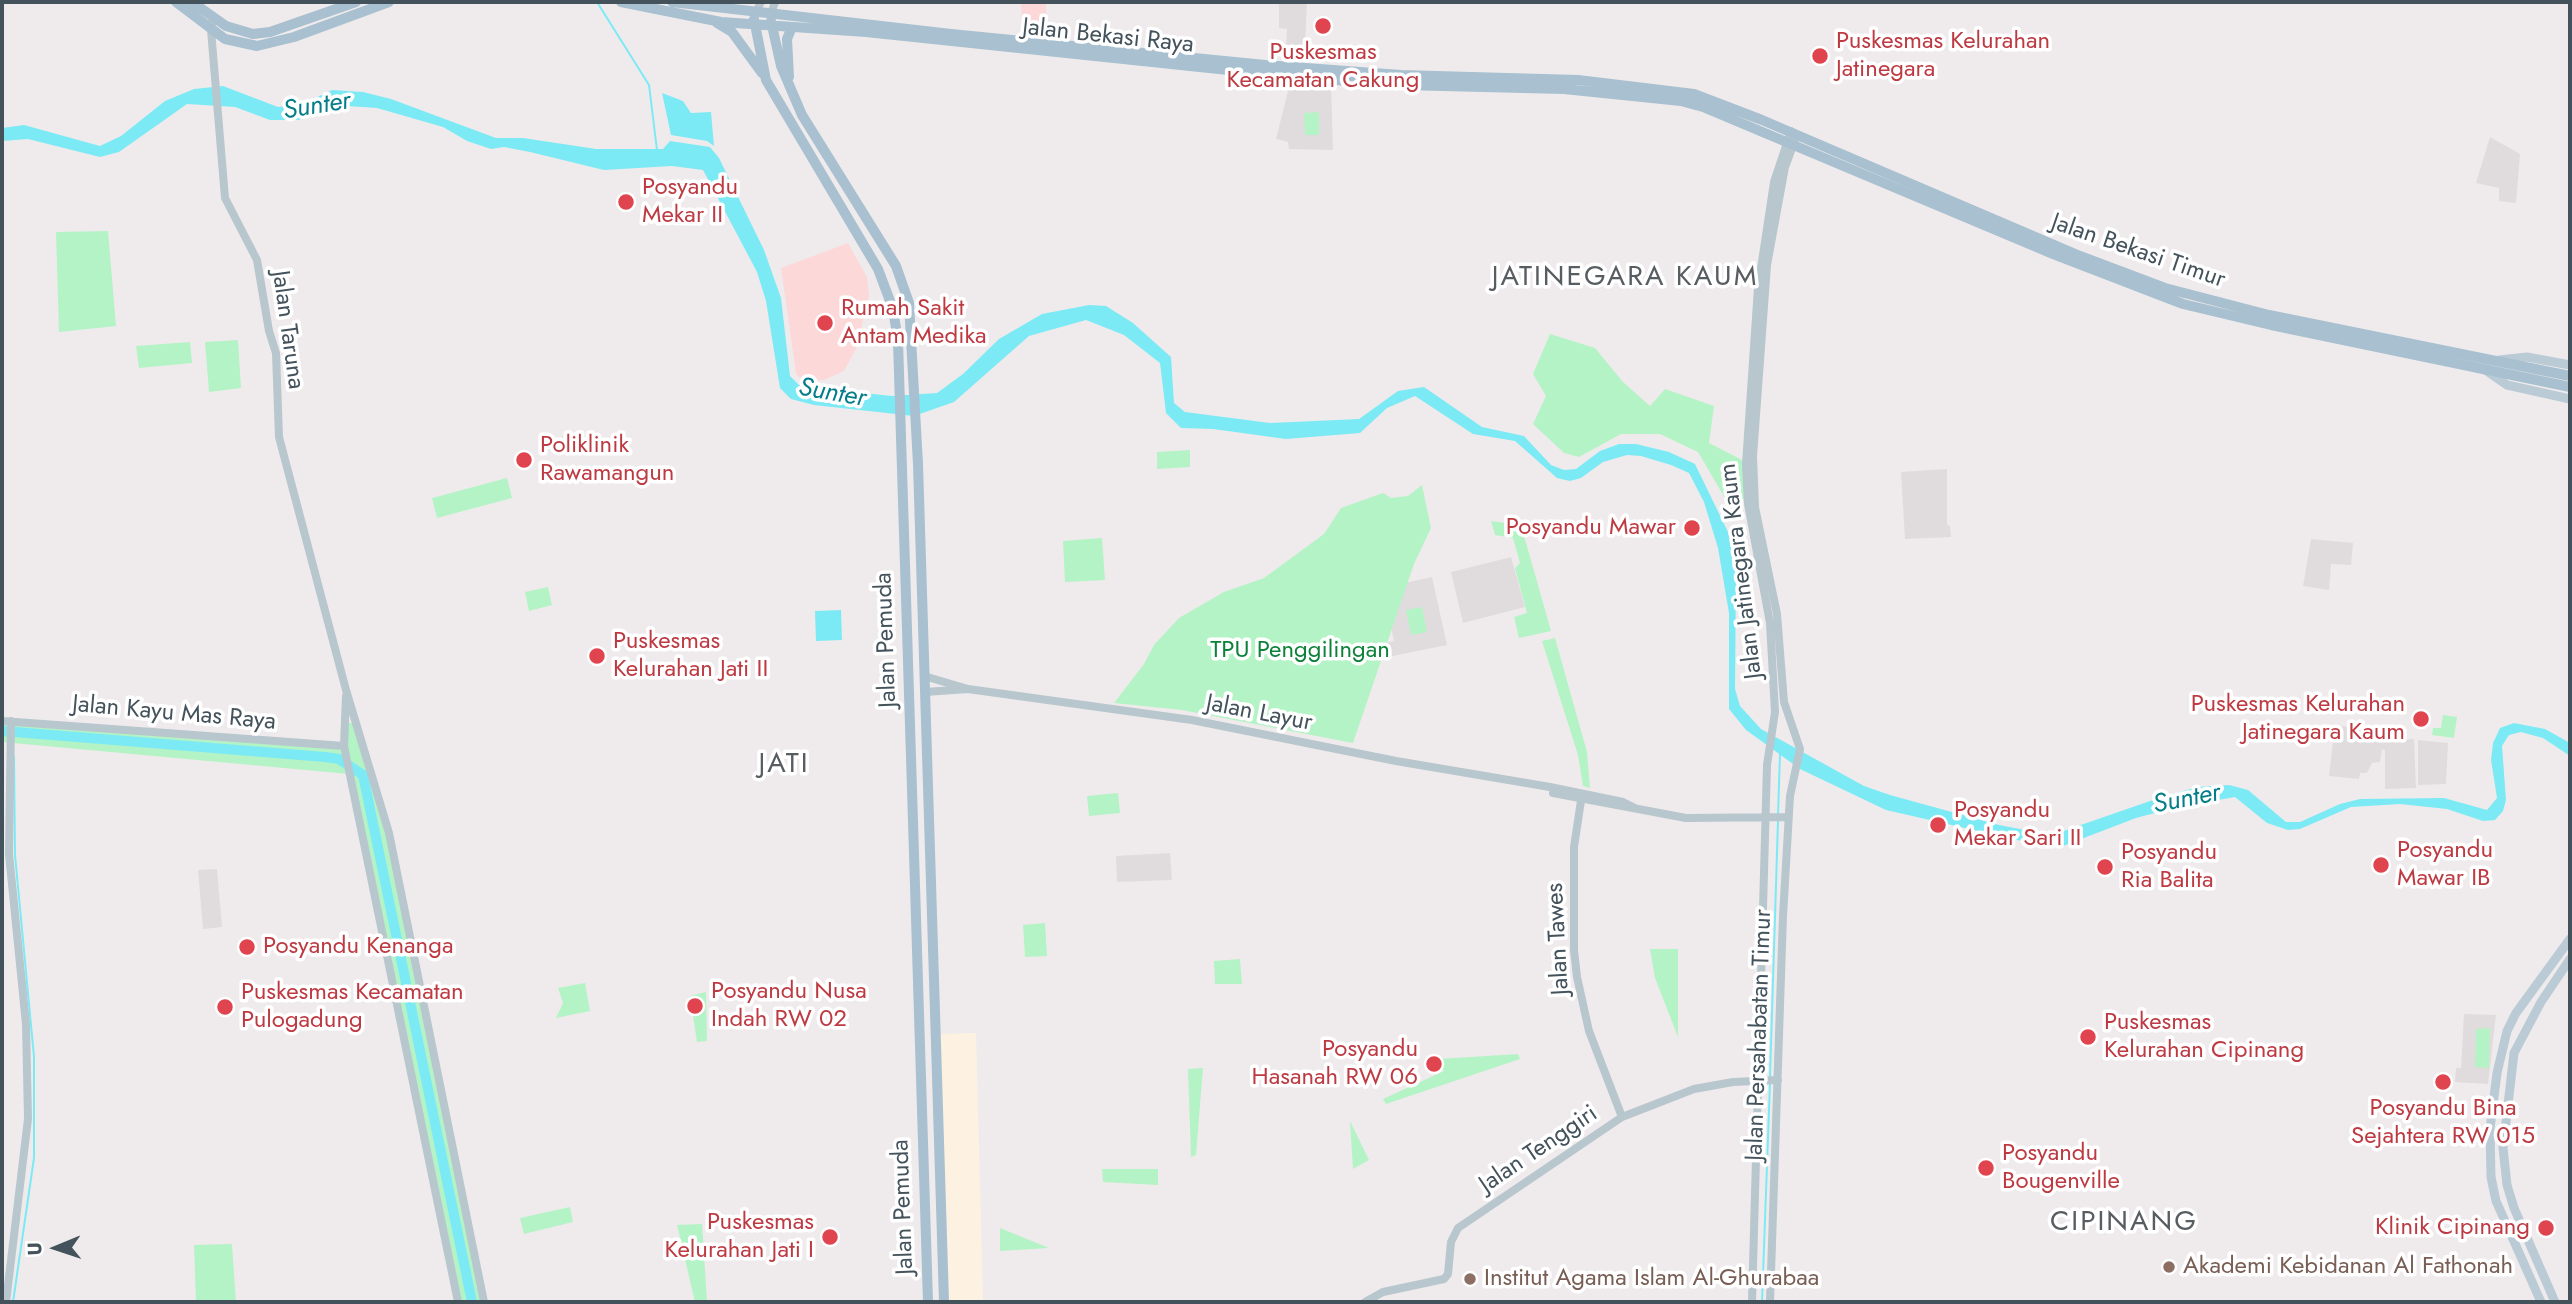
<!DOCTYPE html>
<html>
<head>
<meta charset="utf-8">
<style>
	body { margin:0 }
	#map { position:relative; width:2572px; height:1304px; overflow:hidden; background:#efebec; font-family:Jost,sans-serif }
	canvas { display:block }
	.frame { position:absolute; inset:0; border:4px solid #43525b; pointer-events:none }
	.north { position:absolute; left:21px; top:1213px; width:70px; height:70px; -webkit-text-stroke:5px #fff; paint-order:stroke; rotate:268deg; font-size:19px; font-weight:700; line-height:28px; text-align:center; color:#43525b }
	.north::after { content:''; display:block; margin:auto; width:24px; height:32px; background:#43525b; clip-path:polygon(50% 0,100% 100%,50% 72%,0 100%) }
</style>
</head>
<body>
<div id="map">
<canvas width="2572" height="1304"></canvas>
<div class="frame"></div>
<div class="north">U</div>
</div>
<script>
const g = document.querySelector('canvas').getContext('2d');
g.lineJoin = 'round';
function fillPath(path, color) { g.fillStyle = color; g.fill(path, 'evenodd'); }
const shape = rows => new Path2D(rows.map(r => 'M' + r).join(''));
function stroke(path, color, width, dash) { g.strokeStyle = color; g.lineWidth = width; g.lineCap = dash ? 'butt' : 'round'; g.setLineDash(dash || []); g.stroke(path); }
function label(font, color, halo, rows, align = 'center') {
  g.font = font + ' Jost,sans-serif'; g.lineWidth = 7; g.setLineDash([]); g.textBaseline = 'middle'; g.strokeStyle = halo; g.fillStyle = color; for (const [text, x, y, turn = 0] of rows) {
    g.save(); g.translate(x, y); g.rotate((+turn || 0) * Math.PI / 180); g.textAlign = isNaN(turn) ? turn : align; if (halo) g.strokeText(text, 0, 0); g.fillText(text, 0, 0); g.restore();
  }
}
fillPath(shape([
	[976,1033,983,1302,946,1302,939,1034]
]), '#fdf2e1');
fillPath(shape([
	[1279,2,1307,2,1305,47,1286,46,1287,29,1279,28],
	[1290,83,1331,84,1333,150,1289,149,1288,142,1276,139],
	[2490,137,2520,154,2516,203,2499,201,2499,188,2476,183],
	[1947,469,1947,525,1950,526,1951,537,1905,539,1901,472],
	[2311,539,2353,543,2351,565,2331,564,2329,590,2303,586],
	[1511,557,1525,607,1463,623,1451,572],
	[1432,577,1447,645,1388,657,1385,643,1394,641,1389,618,1400,584],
	[2335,725,2384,733,2383,740,2414,739,2416,788,2385,789,2385,750,2382,749,2380,762,2372,763,2367,773,2360,773,2359,779,2329,776],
	[2418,740,2448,743,2446,784,2418,785],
	[1170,853,1172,880,1117,882,1116,856],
	[217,869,222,927,203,929,198,870],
	[2464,1014,2496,1015,2488,1084,2455,1082,2456,1068,2461,1068]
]), '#e0dcde');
fillPath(shape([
	[1021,2,1046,2,1047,33,1022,33],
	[848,243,867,277,869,296,856,349,844,371,824,380,803,382,796,373,781,268]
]), '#fdd8d9');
fillPath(shape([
	[1319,112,1319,135,1305,135,1304,113],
	[108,231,116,326,59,332,56,232],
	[1550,334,1595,348,1623,382,1650,406,1665,389,1714,406,1709,443,1746,462,1746,499,1729,505,1698,452,1660,434,1621,434,1579,457,1564,453,1533,424,1546,396,1533,374],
	[238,340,241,388,209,392,205,342],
	[190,342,192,363,139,368,136,346],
	[1190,450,1190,467,1157,469,1157,452],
	[507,478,512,498,437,518,432,498],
	[1422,485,1431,528,1414,564,1353,743,1182,710,1114,703,1144,664,1154,645,1179,618,1224,592,1264,578,1324,534,1341,508,1383,493,1391,498,1408,496],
	[1491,521,1521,525,1551,631,1519,638,1514,617,1527,613,1515,568,1520,563,1513,538,1495,535],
	[1102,538,1105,580,1065,582,1063,541],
	[548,587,552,605,529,611,525,592],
	[1422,607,1427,632,1411,635,1406,610],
	[1555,638,1587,752,1590,788,1583,786,1578,755,1542,641],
	[2443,715,2457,717,2454,738,2432,735,2433,728,2441,728],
	[2,720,343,746,347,723,357,722,375,782,484,1302,458,1302,349,774,2,742],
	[1118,793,1120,813,1089,816,1087,796],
	[1045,923,1047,956,1025,957,1023,925],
	[1650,949,1678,949,1678,1037,1655,978],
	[1240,959,1242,984,1215,984,1214,961],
	[585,983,590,1011,556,1018,563,1003,558,988],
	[706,992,707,1041,697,1042,690,996],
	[2490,1028,2489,1068,2475,1067,2476,1029],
	[1518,1054,1520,1059,1386,1104,1383,1099,1444,1071,1438,1059],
	[1203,1068,1196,1155,1191,1157,1188,1069],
	[1350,1121,1369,1160,1353,1169],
	[1102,1169,1158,1169,1158,1185,1103,1182],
	[570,1207,573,1222,524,1234,520,1218],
	[702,1224,707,1302,695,1302,677,1225],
	[1000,1228,1049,1248,1000,1251],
	[232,1244,236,1302,196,1302,194,1245]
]), '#b4f3c5');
fillPath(shape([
	[223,86,278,107,303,104,332,90,363,92,391,99,496,138,523,138,596,149,663,149,670,141,710,147,719,158,764,250,781,298,790,376,800,386,892,396,937,393,963,374,999,339,1042,314,1089,305,1106,306,1133,323,1171,357,1174,403,1185,412,1270,423,1359,419,1398,391,1424,387,1482,427,1524,436,1551,465,1564,470,1576,469,1600,451,1619,444,1636,444,1669,452,1695,464,1728,532,1736,573,1735,689,1740,706,1761,729,1864,786,1890,795,1999,825,2052,835,2150,801,2197,787,2229,785,2248,790,2286,822,2300,822,2340,804,2360,799,2444,798,2487,810,2497,798,2491,760,2493,743,2500,728,2514,723,2545,729,2570,743,2570,756,2543,738,2521,732,2509,735,2502,746,2506,800,2503,811,2495,820,2483,821,2447,809,2400,804,2351,807,2300,829,2288,830,2267,823,2235,797,2174,808,2136,818,2063,846,2048,847,1886,810,1800,769,1746,730,1729,709,1729,613,1718,548,1704,502,1689,473,1671,465,1641,456,1627,455,1603,462,1581,478,1570,481,1557,478,1515,441,1473,434,1415,396,1387,408,1360,433,1286,439,1213,429,1181,428,1166,413,1160,363,1124,335,1086,320,1029,336,954,402,914,416,814,405,791,399,780,388,766,301,757,272,703,170,672,166,604,170,530,152,504,147,491,149,467,141,443,127,377,108,331,105,299,120,270,120,235,107,187,104,119,152,100,157,28,139,2,141,2,128,24,125,100,146,121,136,165,101,194,89],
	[662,93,683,101,691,113,711,112,714,146,707,141,671,135],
	[841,610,842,640,816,641,815,611]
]), '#7ceaf4');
stroke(shape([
	[597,2,649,85,657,150],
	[1778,815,1780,754],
	[1770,1077,1778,821],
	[13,1302,34,1158,34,1057,15,855,14,756],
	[1762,1302,1770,1083]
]), '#7ceaf4', 2);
stroke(shape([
	[2,731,325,757,339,759,363,775,472,1302]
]), '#7ceaf4', 10);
stroke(shape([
	[756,12,761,2],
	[771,14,775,2],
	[213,18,211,30,225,198,257,260,269,331,276,353,279,437,346,690,389,833,484,1302],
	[924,676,968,689,1192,720,1396,761,1550,787,1623,802,1635,808],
	[925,692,968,689],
	[346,696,344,746,458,1302],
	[2,721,344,746],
	[1553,793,1686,818,1788,817],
	[1582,794,1574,847,1574,950,1577,977,1589,1031,1622,1117],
	[6,1302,28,1119,26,1024,9,854,11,721],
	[1365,1302,1383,1292,1444,1279,1448,1274,1451,1242,1458,1228,1622,1117,1694,1089,1733,1082,1778,1080],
	[1752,1302,1767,765,1775,712,1770,623,1748,504,1746,464,1758,288,1774,182,1791,131],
	[1770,1302,1783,916,1790,796,1800,749,1784,702,1777,614,1755,507,1753,456,1767,265,1785,167,1795,140]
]), '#b8c6cd', 8);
stroke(shape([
	[2499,360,2527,357,2570,365],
	[2484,369,2507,385,2570,399],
	[2541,1302,2496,1201,2491,1177,2490,1129,2497,1073,2507,1031,2516,1013,2570,939],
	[2555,1302,2514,1208,2507,1185,2503,1148,2514,1053,2541,1002,2570,959]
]), '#bacbd6', 9);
stroke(shape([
	[176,2,225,39,257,46,294,37,389,2],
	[192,2,226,26,253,34,270,32,356,2],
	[621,2,721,22,866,32,1295,77,1402,85,1564,89,1681,101,1703,107,2048,252,2183,304,2271,325,2570,387],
	[672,2,951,34,1265,65,1401,75,1578,80,1694,94,1762,120,2080,256,2165,288,2269,315,2570,376],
	[754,19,766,80,878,269,893,309,898,341,928,1302],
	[771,21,781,66,802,115,896,266,909,303,918,464,944,1302],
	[717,23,732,32,762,73],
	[789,77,787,39,792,27]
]), '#a8c0cf', 10);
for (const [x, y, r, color] of [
	[1323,26,9,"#e0444e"],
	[1820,56,9,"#e0444e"],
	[626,202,9,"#e0444e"],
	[825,323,9,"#e0444e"],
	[524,460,9,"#e0444e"],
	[1692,528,9,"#e0444e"],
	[597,656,9,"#e0444e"],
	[2421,719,9,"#e0444e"],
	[1938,825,9,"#e0444e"],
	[2381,865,9,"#e0444e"],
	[2105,867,9,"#e0444e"],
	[247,947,9,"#e0444e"],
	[695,1006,9,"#e0444e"],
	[225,1007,9,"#e0444e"],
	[2088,1037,9,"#e0444e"],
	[1434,1064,9,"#e0444e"],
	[2443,1082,9,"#e0444e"],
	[1986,1168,9,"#e0444e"],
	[2546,1228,9,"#e0444e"],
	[830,1237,9,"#e0444e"],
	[2169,1267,7,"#8d6e63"],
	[1470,1279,7,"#8d6e63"]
]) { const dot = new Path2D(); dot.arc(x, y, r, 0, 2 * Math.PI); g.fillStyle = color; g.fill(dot); stroke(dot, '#fff', 2.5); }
label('24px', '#43525b', '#fff', [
	["Jalan Bekasi Raya",1108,37,6],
	["Jalan Bekasi Timur",2138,252,19],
	["Jalan Taruna",287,330,82],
	["Jalan Jatinegara Kaum",1742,571,-97],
	["Jalan Pemuda",887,640,-92],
	["Jalan Kayu Mas Raya",174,714,5],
	["Jalan Layur",1259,714,11],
	["Jalan Tawes",1559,939,-93],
	["Jalan Persahabatan Timur",1760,1035,-88],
	["Jalan Tenggiri",1539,1150,-34],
	["Jalan Pemuda",904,1207,-92]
]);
label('24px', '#be3a42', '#fff', [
	["Puskesmas Kelurahan",1836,42],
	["Jatinegara",1836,70],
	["Puskesmas",1323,53,"center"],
	["Kecamatan Cakung",1323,81,"center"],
	["Posyandu",642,188],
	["Mekar II",642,216],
	["Rumah Sakit",841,309],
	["Antam Medika",841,337],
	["Poliklinik",540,446],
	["Rawamangun",540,474],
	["Posyandu Mawar",1676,528,"right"],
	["Puskesmas",613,642],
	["Kelurahan Jati II",613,670],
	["Puskesmas Kelurahan",2405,705,"right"],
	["Jatinegara Kaum",2405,733,"right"],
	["Posyandu",1954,811],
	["Mekar Sari II",1954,839],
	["Posyandu",2397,851],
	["Mawar IB",2397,879],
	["Posyandu",2121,853],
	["Ria Balita",2121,881],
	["Posyandu Kenanga",263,947],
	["Posyandu Nusa",711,992],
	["Indah RW 02",711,1020],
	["Puskesmas Kecamatan",241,993],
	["Pulogadung",241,1021],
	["Puskesmas",2104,1023],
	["Kelurahan Cipinang",2104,1051],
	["Posyandu",1418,1050,"right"],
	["Hasanah RW 06",1418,1078,"right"],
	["Posyandu Bina",2443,1109,"center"],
	["Sejahtera RW 015",2443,1137,"center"],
	["Posyandu",2002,1154],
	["Bougenville",2002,1182],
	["Puskesmas",814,1223,"right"],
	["Kelurahan Jati I",814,1251,"right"],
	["Klinik Cipinang",2530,1228,"right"]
], 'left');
label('24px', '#0d823a', '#fff', [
	["TPU Penggilingan",1300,651]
]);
label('24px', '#785e54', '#fff', [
	["Akademi Kebidanan Al Fathonah",2183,1267],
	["Institut Agama Islam Al-Ghurabaa",1484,1279]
], 'left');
label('italic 26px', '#047d89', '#fff', [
	["Sunter",317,107,-9],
	["Sunter",832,394,10],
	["Sunter",2187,800,-11]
]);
g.letterSpacing = '2px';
label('28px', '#585d62', '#fff', [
	["JATINEGARA KAUM",1625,278],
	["JATI",784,765],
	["CIPINANG",2124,1223]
]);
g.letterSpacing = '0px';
</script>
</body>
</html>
